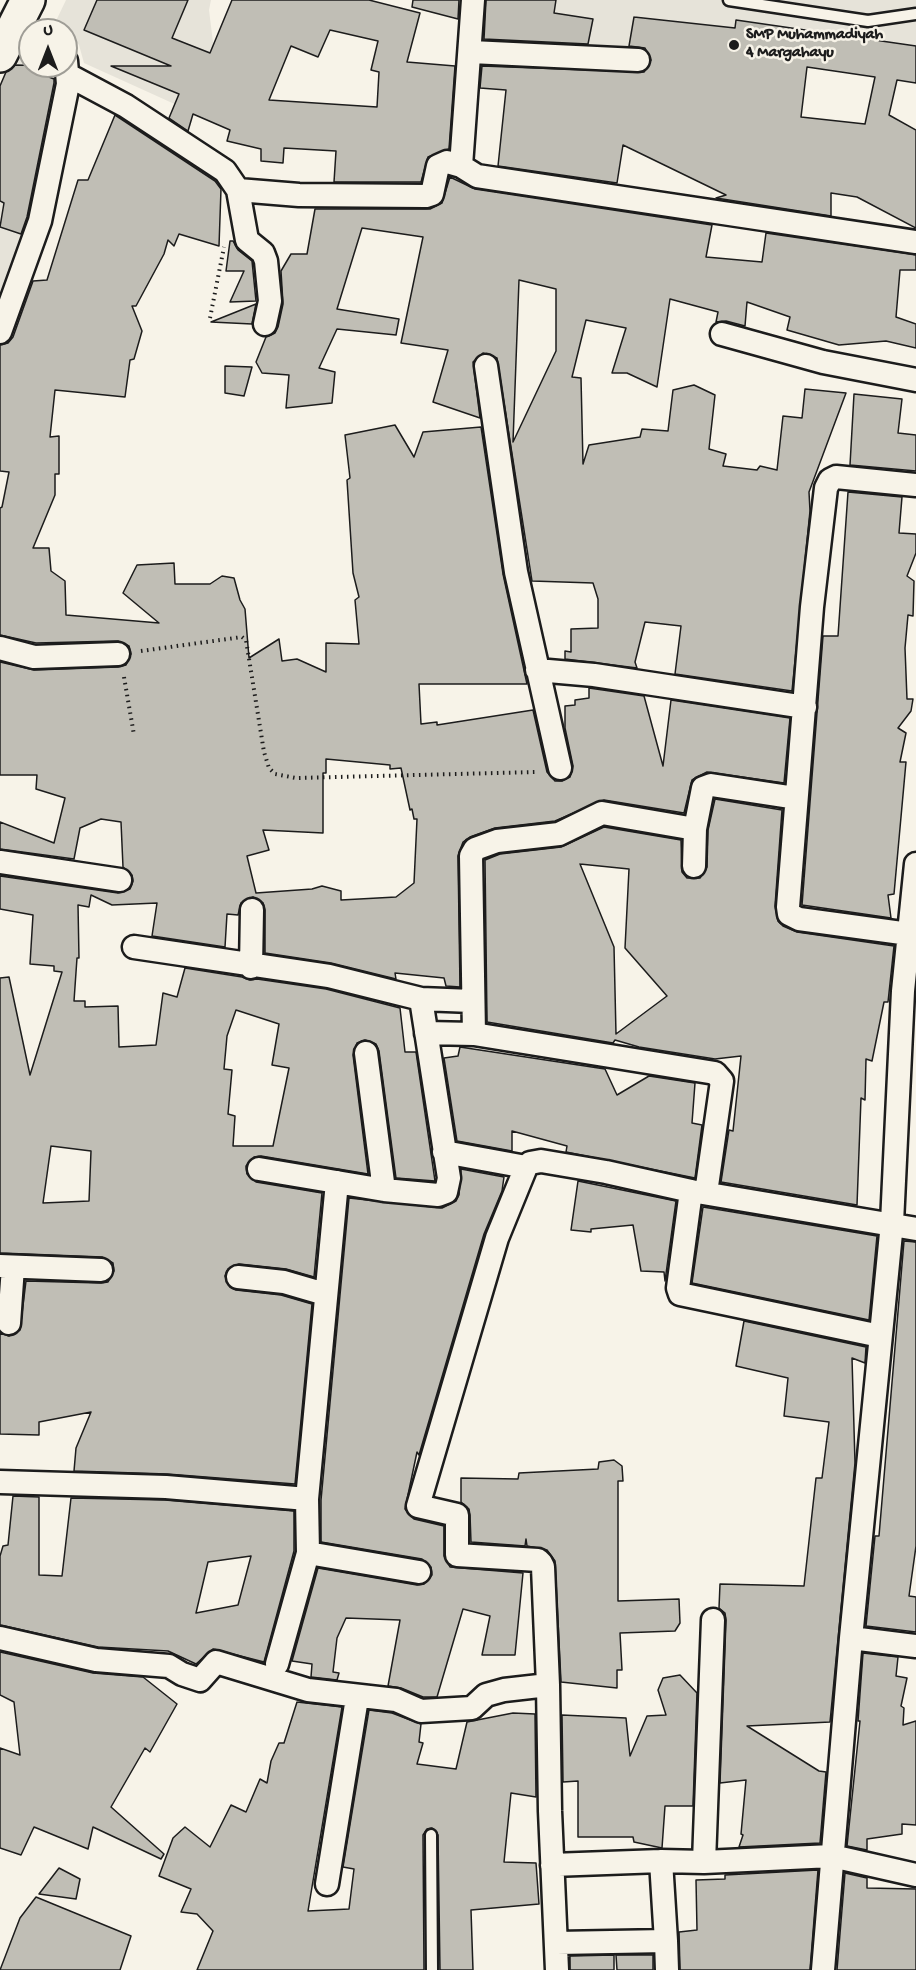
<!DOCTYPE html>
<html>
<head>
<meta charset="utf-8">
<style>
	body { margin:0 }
	#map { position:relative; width:916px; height:1970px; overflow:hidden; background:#f7f3e8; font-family:"Gochi Hand",sans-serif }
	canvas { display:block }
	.north { position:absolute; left:18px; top:18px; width:60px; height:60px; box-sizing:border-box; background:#f7f3e8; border:2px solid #9f9d96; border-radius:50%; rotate:0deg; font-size:16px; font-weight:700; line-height:24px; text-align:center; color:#1c1c1c }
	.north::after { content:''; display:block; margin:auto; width:21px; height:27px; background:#1c1c1c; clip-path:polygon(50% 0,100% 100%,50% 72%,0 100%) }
</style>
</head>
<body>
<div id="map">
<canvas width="916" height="1970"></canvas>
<div class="north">U</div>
</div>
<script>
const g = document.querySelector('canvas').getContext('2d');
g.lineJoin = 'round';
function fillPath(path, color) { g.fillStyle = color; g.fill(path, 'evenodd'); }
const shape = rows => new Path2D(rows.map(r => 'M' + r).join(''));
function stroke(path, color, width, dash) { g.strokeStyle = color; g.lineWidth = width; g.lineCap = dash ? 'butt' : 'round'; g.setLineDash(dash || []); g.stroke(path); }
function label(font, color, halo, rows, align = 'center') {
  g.font = font + ' "Gochi Hand",sans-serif'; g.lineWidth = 5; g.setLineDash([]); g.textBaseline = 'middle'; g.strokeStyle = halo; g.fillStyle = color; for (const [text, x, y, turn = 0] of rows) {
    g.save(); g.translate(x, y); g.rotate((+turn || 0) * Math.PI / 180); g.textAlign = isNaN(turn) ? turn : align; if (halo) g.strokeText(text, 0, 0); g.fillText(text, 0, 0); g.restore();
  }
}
fillPath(shape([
	[66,0,211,0,209,10,218,83,212,121,84,63,79,45,66,30,55,23],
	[486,0,916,0,916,80,733,56,726,72,481,35],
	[23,45,30,46,30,66,59,66,45,197,0,316,0,88]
]), '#e6e3d9');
const building = shape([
	[97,0,188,0,172,38,210,53,232,0,369,0,420,13,407,62,455,66,449,149,428,157,421,182,334,182,336,151,284,148,283,163,261,161,261,149,227,141,230,130,193,114,188,131,169,118,179,94,111,66,171,66,84,30,97,0],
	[330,30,378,41,371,70,379,72,377,107,269,100,291,46,318,57,330,30],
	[413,0,459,0,458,19,412,7,413,0],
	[486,0,556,0,554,13,593,19,588,44,484,39,486,0],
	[634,17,735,28,736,20,916,46,916,83,897,80,889,115,916,130,916,228,857,197,831,193,831,216,716,198,726,195,623,145,617,183,498,166,506,90,480,88,482,66,644,72,651,60,645,48,629,46,634,17],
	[807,67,875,77,865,124,801,117,807,67],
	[15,65,53,66,49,77,54,79,54,83,27,217,21,234,0,227,4,203,0,201,0,86,6,72,15,65],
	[115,115,215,181,221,189,219,246,179,234,174,246,168,240,164,254,136,306,132,306,142,331,134,359,130,360,125,397,55,390,50,437,59,436,59,474,55,474,55,495,33,548,49,548,51,571,65,581,66,615,159,623,123,593,137,565,174,563,175,584,210,584,222,576,234,578,240,600,245,609,249,658,279,639,282,661,297,659,326,672,326,643,359,644,355,600,359,597,353,573,347,480,350,478,345,435,395,425,414,457,423,432,481,427,503,574,527,684,419,684,421,724,437,722,437,725,533,710,547,772,555,781,562,781,570,777,573,766,565,728,565,706,575,705,575,700,589,698,589,688,644,696,663,766,671,700,790,718,784,783,707,772,692,780,684,813,604,800,555,821,495,828,470,837,463,842,458,856,460,987,446,986,444,978,395,973,396,979,331,963,265,953,265,910,263,903,253,897,241,903,238,915,227,914,225,947,152,936,157,903,112,905,91,895,89,907,78,905,79,958,77,958,74,1001,85,1001,85,1007,118,1006,119,1047,156,1045,163,993,177,997,185,968,242,977,250,980,257,979,326,989,400,1008,405,1052,416,1052,435,1181,396,1178,379,1051,376,1044,365,1040,357,1043,353,1055,368,1174,261,1156,254,1157,246,1166,247,1174,256,1182,322,1193,314,1277,286,1269,239,1264,228,1269,225,1276,230,1287,236,1290,281,1295,312,1304,295,1484,167,1474,74,1471,76,1448,91,1412,39,1422,39,1435,0,1434,0,1333,9,1336,20,1330,26,1281,101,1283,108,1282,114,1271,113,1263,102,1257,0,1253,0,978,9,977,30,1075,62,972,54,971,54,966,30,964,33,915,0,909,0,876,118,893,130,889,133,881,132,875,123,867,121,822,101,819,80,828,74,859,0,849,0,822,54,843,65,798,36,789,37,775,0,775,0,662,34,670,118,667,126,665,131,654,129,646,118,641,36,643,0,635,0,508,2,507,9,472,0,471,0,345,8,343,13,337,33,281,47,280,78,180,88,180,115,115],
	[326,759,390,765,390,769,401,768,410,810,412,809,414,819,417,819,414,883,396,897,341,900,341,891,322,886,312,889,256,893,247,856,269,850,263,830,323,833,323,773,326,773,326,759],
	[236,1010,279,1024,272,1065,289,1068,273,1146,233,1146,235,1116,228,1114,232,1070,224,1069,227,1036,236,1010],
	[51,1146,91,1151,89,1201,43,1203,51,1146],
	[450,177,475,189,712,225,706,257,762,262,766,233,916,255,916,270,900,270,896,317,916,324,916,348,886,341,839,345,787,330,790,317,747,302,745,326,726,321,716,322,718,312,670,299,657,387,627,373,612,373,626,328,586,320,572,377,581,378,583,464,589,445,640,437,642,429,668,431,673,390,694,385,715,395,709,449,726,454,723,466,757,470,760,466,777,470,783,416,802,418,805,389,846,393,809,492,810,511,792,691,675,674,681,626,645,622,635,662,637,668,565,659,565,651,571,652,571,629,598,628,598,599,593,583,532,581,497,358,483,353,473,362,480,418,433,402,448,350,401,343,423,237,362,228,337,309,399,319,396,335,337,329,319,368,335,372,332,403,286,408,289,375,262,373,256,362,266,337,275,333,278,327,283,304,281,271,291,254,307,254,315,209,430,209,442,203,450,177],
	[519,280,556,289,556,351,513,442,519,280],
	[230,241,233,241,238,250,252,261,256,301,230,302,244,271,226,271,230,241],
	[256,304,252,324,211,322,256,304],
	[225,366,252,367,244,396,225,393,225,366],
	[854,394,902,399,898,433,916,435,916,471,850,465,854,394],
	[848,492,902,497,899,533,916,534,916,553,907,576,914,581,913,616,908,615,905,648,907,699,913,699,911,711,898,728,906,733,900,762,906,762,894,894,888,895,891,918,802,905,823,636,838,636,848,492],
	[715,799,782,810,775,906,778,921,783,926,797,932,894,946,888,1002,884,1002,872,1061,866,1059,865,1100,861,1098,857,1205,721,1182,729,1130,733,1131,741,1056,715,1059,639,1047,615,1040,613,1043,487,1022,485,860,500,854,561,847,604,827,681,840,682,872,687,878,700,878,707,867,708,830,715,799],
	[580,864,629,869,625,948,667,996,616,1034,614,947,580,864],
	[460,1047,605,1069,617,1095,649,1076,695,1083,692,1123,702,1125,695,1178,566,1152,567,1146,512,1131,512,1151,457,1141,444,1058,458,1056,460,1047],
	[461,1169,504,1177,502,1191,484,1234,419,1455,417,1452,405,1509,414,1519,444,1526,444,1556,450,1567,523,1573,515,1655,482,1655,490,1616,463,1609,437,1697,423,1697,401,1688,388,1686,400,1620,346,1618,337,1638,333,1672,339,1673,337,1680,311,1677,312,1664,292,1661,318,1568,417,1585,424,1584,432,1575,431,1567,422,1559,321,1542,321,1500,349,1198,442,1208,456,1201,459,1195,461,1169],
	[578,1181,676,1201,665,1281,664,1272,641,1271,633,1225,591,1229,591,1232,571,1230,578,1181],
	[703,1207,877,1236,869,1320,692,1283,703,1207],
	[904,1241,916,1242,916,1546,909,1596,916,1597,916,1632,866,1626,875,1536,879,1536,904,1241],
	[744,1321,866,1347,865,1363,852,1358,855,1463,830,1722,747,1726,819,1771,826,1772,820,1843,739,1847,743,1835,741,1834,746,1780,720,1783,726,1620,725,1613,719,1608,720,1584,804,1586,816,1478,822,1478,829,1422,784,1416,788,1378,736,1366,744,1321],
	[614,1460,622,1466,623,1481,618,1481,618,1601,679,1599,680,1623,675,1631,620,1633,622,1670,617,1670,617,1688,561,1682,555,1561,547,1550,527,1546,526,1539,525,1546,471,1542,470,1515,469,1509,461,1502,461,1478,518,1479,519,1473,598,1469,599,1462,614,1460],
	[13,1496,39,1497,39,1575,62,1576,71,1498,165,1500,294,1511,294,1551,264,1662,213,1649,196,1664,168,1651,98,1647,0,1625,0,1556,3,1546,8,1545,13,1496],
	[251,1556,238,1605,196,1613,208,1562,251,1556],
	[0,1652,93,1673,143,1677,177,1704,150,1752,145,1748,111,1807,164,1854,161,1859,93,1827,88,1849,34,1827,21,1855,0,1848,0,1748,20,1755,14,1702,0,1695,0,1652],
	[863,1653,898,1657,896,1676,907,1678,901,1706,904,1708,903,1725,916,1721,916,1825,902,1824,902,1834,867,1839,867,1850,847,1846,860,1721,858,1721,863,1653],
	[680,1675,697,1693,693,1806,665,1806,662,1848,634,1842,633,1837,578,1837,578,1781,563,1782,562,1715,626,1718,630,1756,647,1716,666,1715,658,1690,663,1678,680,1675],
	[297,1702,342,1707,308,1911,349,1909,354,1869,343,1867,369,1710,392,1713,421,1724,419,1742,423,1743,417,1764,456,1769,467,1722,513,1713,535,1714,536,1797,511,1793,504,1862,536,1863,539,1904,471,1910,473,1970,440,1970,438,1835,432,1828,427,1829,423,1835,424,1970,197,1970,213,1931,197,1914,181,1912,191,1889,159,1876,173,1838,185,1827,210,1847,231,1805,246,1812,260,1779,267,1783,271,1761,279,1743,284,1743,297,1702],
	[59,1868,80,1879,76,1899,39,1894,59,1868],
	[818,1870,810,1970,680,1970,679,1932,697,1930,696,1880,725,1879,725,1875,818,1870],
	[845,1873,867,1878,867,1888,916,1889,916,1970,837,1970,845,1873],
	[36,1897,131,1936,120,1970,0,1970,20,1918,36,1897],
	[614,1955,614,1970,570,1970,570,1956,614,1955],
	[616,1955,653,1955,653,1970,617,1970,616,1955]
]);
fillPath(building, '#c0beb5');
stroke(building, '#1c1c1c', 1.5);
const lane = shape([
	[729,0,868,21,916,14],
	[431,1835,432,1970]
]);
const street = shape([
	[471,52,638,60],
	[68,75,126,106,225,171,238,190,247,240,263,253,266,261,270,301,265,324],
	[461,166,477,176,916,242],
	[238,190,299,195,426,196,432,194,438,166,447,162,461,166,473,0],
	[0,332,40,221,68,84,66,61],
	[722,334,823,362,916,380],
	[486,366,516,572,560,768],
	[0,648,34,657,118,654],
	[537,670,594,675,805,707],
	[0,862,120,880],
	[694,866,695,829,703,788,711,785,796,798],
	[909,934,799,919,789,914,788,907,812,607,826,488,830,480,836,477,916,485],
	[134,947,329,976,421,999,472,1001],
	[251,967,252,910],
	[426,1033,474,1034,715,1073,722,1081,706,1193],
	[474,1034,471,856,475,849,497,841,559,834,602,813,695,829],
	[366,1053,384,1190],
	[444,1152,526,1167],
	[259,1169,384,1190,438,1195,446,1192,449,1178,421,999],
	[691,1191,678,1288,680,1294,880,1336],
	[0,1266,101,1270],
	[238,1277,284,1282,325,1294],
	[9,1323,13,1267],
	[0,1482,166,1487,307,1499],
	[308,1553,419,1572],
	[0,1638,96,1660,169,1666,182,1674,200,1680,216,1662,308,1690,396,1700,421,1711,472,1708,486,1695,504,1690,548,1685,543,1567,541,1563,538,1560,457,1555,457,1515,418,1506,497,1238,526,1167,530,1163,541,1161,606,1172,691,1191,916,1229],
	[851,1638,916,1646],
	[277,1664,308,1553,307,1499,337,1182],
	[548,1685,550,1811,557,1970],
	[661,1861,666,1941],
	[704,1862,713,1620],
	[552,1865,661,1861,704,1862,832,1856,916,1875],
	[327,1884,357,1698],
	[557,1943,666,1941,667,1970],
	[823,1970,851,1638,892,1223,903,991,916,864]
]);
const primary = shape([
	[0,55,28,0]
]);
stroke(lane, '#1c1c1c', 15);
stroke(street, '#1c1c1c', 27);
stroke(primary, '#1c1c1c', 38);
stroke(shape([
	[210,318,224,247],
	[141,651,242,637,246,640,264,752,269,768,275,774,296,778,537,772],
	[124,677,134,735]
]), '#1c1c1c', 4, [1.5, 4.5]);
stroke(lane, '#f7f3e8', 10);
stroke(street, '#f7f3e8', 22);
stroke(primary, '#f7f3e8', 33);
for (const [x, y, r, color] of [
	[734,45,6,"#1c1c1c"]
]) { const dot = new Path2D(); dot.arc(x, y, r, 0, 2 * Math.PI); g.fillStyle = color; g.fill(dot); stroke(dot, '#f7f3e8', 2); }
label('bold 16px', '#1c1c1c', '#f7f3e8', [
	["SMP Muhammadiyah",746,36],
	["4 Margahayu",746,54]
], 'left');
</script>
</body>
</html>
